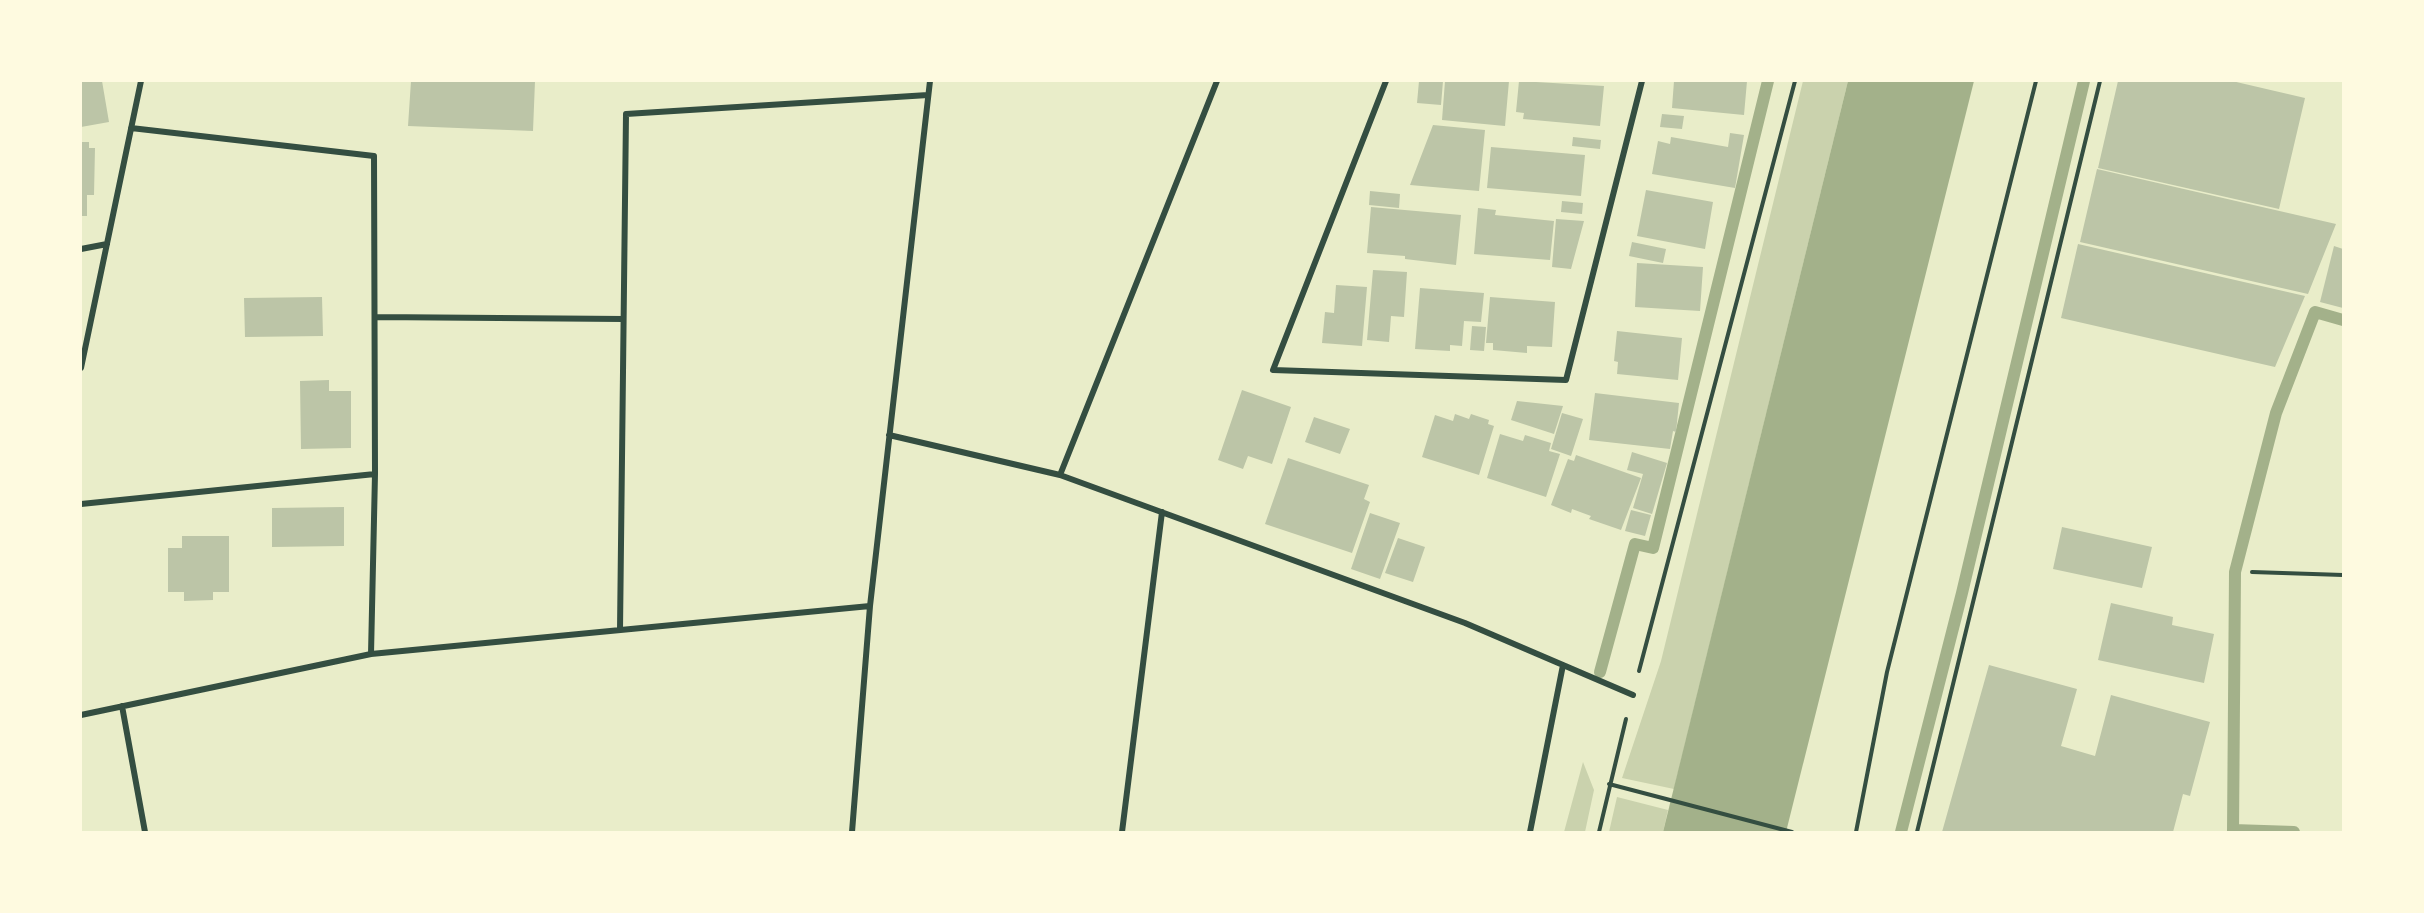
<!DOCTYPE html>
<html>
<head>
<meta charset="utf-8">
<style>
	body { margin:0 }
	#map { position:relative; width:2424px; height:913px; overflow:hidden; background:#e9edc9; font-family:Figtree,sans-serif }
	canvas { display:block }
	.frame { position:absolute; inset:0; border:82px solid #fefae0; pointer-events:none }
</style>
</head>
<body>
<div id="map">
<canvas width="2424" height="913"></canvas>
<div class="frame"></div>
</div>
<script>
const g = document.querySelector('canvas').getContext('2d');
g.lineJoin = 'round';
function fillPath(path, color) { g.fillStyle = color; g.fill(path, 'evenodd'); }
const shape = rows => new Path2D(rows.map(r => 'M' + r).join(''));
function stroke(path, color, width, dash) { g.strokeStyle = color; g.lineWidth = width; g.lineCap = dash ? 'butt' : 'round'; g.setLineDash(dash || []); g.stroke(path); }
fillPath(shape([
	[1803,81,1848,81,1674,789,1622,778,1661,661],
	[1583,762,1594,790,1585,832,1564,832],
	[1617,797,1668,810,1663,832,1609,832]
]), '#cad2ad');
fillPath(shape([
	[1848,81,1974,81,1786,832,1663,832]
]), '#a3b18a');
stroke(shape([
	[1600,672,1635,544,1653,548,1768,81],
	[2233,830,2294,832],
	[1901,832,1962,593,2084,81],
	[2233,832,2235,572,2276,413,2315,312,2343,320]
]), '#a3b18a', 12);
fillPath(shape([
	[81,81,102,81,109,122,81,127],
	[411,81,535,81,533,131,408,126],
	[1419,81,1443,81,1441,105,1417,103],
	[1445,81,1509,81,1505,126,1442,120],
	[1519,81,1604,86,1600,126,1523,119,1524,113,1516,112],
	[1674,81,1747,81,1744,115,1672,108],
	[2118,81,2232,81,2305,98,2279,209,2098,168],
	[1662,114,1684,116,1682,129,1660,127],
	[1433,125,1485,130,1479,191,1410,185],
	[1730,133,1744,135,1735,188,1652,174,1658,141,1670,144,1671,137,1728,147],
	[1573,137,1601,140,1600,149,1572,146],
	[81,142,89,142,89,148,95,148,94,195,87,195,87,216,81,216],
	[1491,147,1585,155,1581,196,1487,188],
	[2097,169,2336,224,2308,294,2080,242],
	[1646,190,1713,202,1705,249,1637,236],
	[1370,191,1400,194,1399,208,1369,205],
	[1562,201,1583,203,1582,214,1561,212],
	[1371,207,1461,215,1456,265,1405,259,1405,256,1367,253],
	[1478,208,1496,210,1495,215,1554,221,1550,260,1474,254],
	[1556,219,1584,221,1571,269,1552,267],
	[1632,242,1666,249,1663,263,1629,256],
	[2078,244,2305,296,2275,367,2061,318],
	[2334,246,2343,249,2343,308,2320,302],
	[1637,263,1703,267,1700,311,1635,307],
	[1373,270,1407,272,1404,317,1391,316,1389,342,1367,340],
	[1336,285,1367,287,1362,346,1322,343,1325,312,1334,313],
	[1420,288,1484,293,1481,322,1464,321,1462,346,1450,345,1450,351,1415,349],
	[322,297,323,336,245,337,244,298],
	[1490,297,1555,302,1552,347,1527,346,1527,353,1493,350,1493,343,1486,343],
	[1472,326,1486,327,1484,351,1470,350],
	[1617,331,1682,338,1678,380,1617,374,1618,362,1614,361],
	[329,380,329,391,351,391,351,448,301,449,300,381],
	[1242,390,1291,407,1272,464,1248,456,1243,469,1218,460],
	[1595,393,1679,403,1676,432,1673,431,1670,449,1589,440],
	[1517,401,1563,406,1554,434,1511,420],
	[1562,413,1583,419,1571,456,1551,449],
	[1455,414,1469,419,1471,414,1489,420,1488,424,1494,426,1479,475,1422,457,1435,415,1453,421],
	[1314,417,1350,429,1340,454,1305,442],
	[1500,434,1523,441,1525,435,1551,443,1549,451,1560,454,1546,497,1487,478],
	[1632,452,1667,463,1652,514,1633,508,1643,474,1627,470],
	[1576,455,1641,478,1621,530,1589,519,1591,516,1572,509,1571,513,1551,505,1568,459,1574,461],
	[1288,458,1369,485,1364,499,1370,502,1352,553,1265,524],
	[344,507,344,546,272,547,272,508],
	[1631,510,1651,515,1645,536,1625,531],
	[1370,513,1400,523,1380,579,1351,569],
	[2062,527,2152,547,2142,588,2053,569],
	[182,536,229,536,229,592,213,592,213,600,184,601,184,592,168,592,168,548,182,548],
	[1398,538,1425,547,1413,582,1385,573],
	[2111,603,2173,617,2172,625,2214,634,2204,683,2098,660],
	[1989,665,2077,689,2061,746,2095,756,2111,695,2210,722,2190,796,2183,794,2173,832,1942,832]
]), '#bcc5a7');
stroke(shape([
	[2252,572,2343,575],
	[1639,671,1795,81],
	[1609,784,1792,832],
	[1599,832,1626,719],
	[1856,832,1887,672,2036,81],
	[1917,832,2100,81]
]), '#344e41', 4);
stroke(shape([
	[1386,81,1273,370,1566,380,1642,81],
	[131,128,374,156,375,474,371,654],
	[81,249,107,244],
	[375,317,623,319],
	[81,368,141,81],
	[889,435,1060,475,1465,623,1633,695],
	[1060,475,1217,81],
	[81,504,375,474],
	[620,630,626,114,928,95],
	[122,706,145,832],
	[81,715,371,654,870,606,930,81],
	[852,832,870,606],
	[1122,832,1162,512],
	[1530,832,1563,665]
]), '#344e41', 6);
</script>
</body>
</html>
